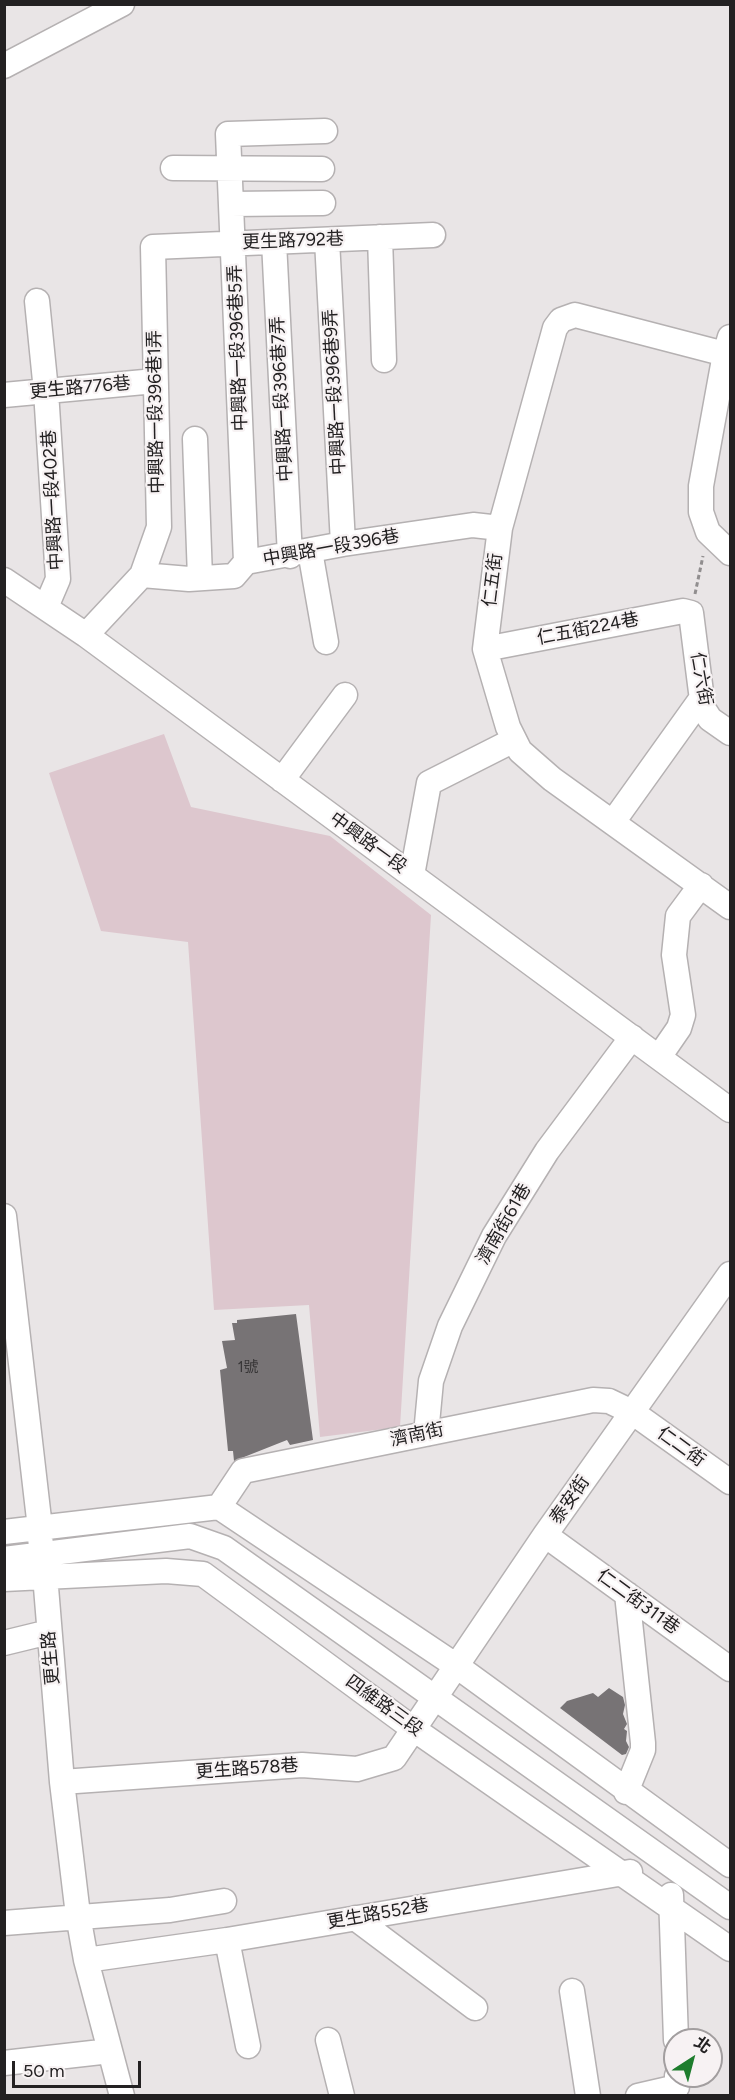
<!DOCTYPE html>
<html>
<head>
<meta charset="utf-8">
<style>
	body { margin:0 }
	#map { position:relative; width:735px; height:2100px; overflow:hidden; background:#e9e5e6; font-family:Figtree,"Noto Sans TC",sans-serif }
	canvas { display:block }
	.frame { position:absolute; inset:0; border:6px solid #232122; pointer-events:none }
	.north { position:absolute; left:663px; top:2028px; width:60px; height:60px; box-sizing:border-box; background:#f7f2f3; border:2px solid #a29e9f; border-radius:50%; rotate:36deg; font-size:16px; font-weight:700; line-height:24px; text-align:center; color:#232122 }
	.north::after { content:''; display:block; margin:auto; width:21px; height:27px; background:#1e7d2d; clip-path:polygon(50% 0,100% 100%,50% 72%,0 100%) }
	.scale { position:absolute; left:12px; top:2061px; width:129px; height:27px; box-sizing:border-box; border:3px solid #232122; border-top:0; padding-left:8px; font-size:18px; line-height:21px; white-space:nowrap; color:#232122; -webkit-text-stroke:4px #f7f2f3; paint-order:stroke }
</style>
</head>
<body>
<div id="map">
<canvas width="735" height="2100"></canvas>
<div class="frame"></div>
<div class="north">北</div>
<div class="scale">50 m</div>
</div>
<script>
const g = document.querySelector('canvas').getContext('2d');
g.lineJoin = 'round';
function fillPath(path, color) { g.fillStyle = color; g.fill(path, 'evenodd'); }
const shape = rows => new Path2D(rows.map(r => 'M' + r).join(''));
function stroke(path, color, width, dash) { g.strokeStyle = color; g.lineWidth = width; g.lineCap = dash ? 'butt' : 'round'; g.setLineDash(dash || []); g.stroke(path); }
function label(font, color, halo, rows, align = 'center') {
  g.font = font + ' Figtree,"Noto Sans TC",sans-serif'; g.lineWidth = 4.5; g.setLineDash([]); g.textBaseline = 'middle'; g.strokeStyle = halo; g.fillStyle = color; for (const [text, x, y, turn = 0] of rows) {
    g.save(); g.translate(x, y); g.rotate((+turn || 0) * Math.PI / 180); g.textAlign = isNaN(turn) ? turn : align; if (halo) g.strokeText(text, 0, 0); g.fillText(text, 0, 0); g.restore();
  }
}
fillPath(shape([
	[164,734,191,807,330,836,431,915,400,1427,320,1437,309,1305,214,1310,188,942,101,931,49,773]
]), '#ddc7ce');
fillPath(shape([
	[296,1314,313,1440,290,1445,287,1440,234,1461,233,1451,228,1451,220,1370,227,1368,222,1341,235,1340,232,1323,237,1323,237,1320],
	[609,1688,623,1697,625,1705,623,1714,627,1724,624,1729,627,1731,626,1741,629,1747,626,1754,622,1755,560,1708,567,1701,593,1693,598,1697]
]), '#777375');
const minor = shape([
	[4,66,122,4],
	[173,168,322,169],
	[231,204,323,203],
	[380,237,384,360],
	[327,240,343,544],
	[274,242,290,556],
	[37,301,46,391,58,579,46,607],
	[730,337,725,354,701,486,701,512,708,532,730,553],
	[725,354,575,315,561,320,555,328,500,528,485,649,508,727,520,751,552,779,730,907],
	[4,395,155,381],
	[195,439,200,578],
	[310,551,326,642],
	[246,562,228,134,325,131],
	[142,575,159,527,153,247,433,235],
	[4,580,86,635,730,1110],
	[86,635,142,575,189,579,234,576,246,562,343,544,473,525,500,528],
	[485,649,683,611,691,613,703,708,710,719,730,733],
	[282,780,345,695],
	[613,822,701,699],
	[412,875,429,783,514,740],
	[659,1057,679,1028,683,1015,674,955,678,916,701,885],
	[4,1216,40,1528,41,1556,45,1575,62,1782,78,1915,86,1960,122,2096],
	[426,1434,431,1381,450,1326,494,1236,547,1151,632,1037],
	[219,1507,243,1471,593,1400,609,1401,632,1412,730,1482],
	[4,1532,219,1507,458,1667,730,1865],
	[545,1535,730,1669],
	[4,1559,190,1536,224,1548,730,1907],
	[4,1579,166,1571,203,1574,415,1730,730,1949],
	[4,1643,49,1632],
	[62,1782,302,1765,357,1769,394,1758,545,1535,730,1274],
	[626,1792,643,1750,643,1743,627,1594],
	[671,1895,676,2040],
	[355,1918,475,2008],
	[4,1923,170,1910,224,1901],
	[227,1940,248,2046],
	[86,1960,227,1940,630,1872],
	[572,1991,588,2096],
	[328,2040,342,2096],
	[4,2063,110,2051],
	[638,2096,677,2087,677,2076]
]);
stroke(minor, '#b5b1b2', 27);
stroke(shape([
	[695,594,703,556]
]), '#918e8f', 3, [4.5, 3]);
stroke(minor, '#fff', 24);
label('15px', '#383637', null, [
	["1號",248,1368]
]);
label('18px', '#232122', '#f7f2f3', [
	["更生路792巷",293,241,-2],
	["中興路一段396巷5弄",238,348,-92],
	["更生路776巷",80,388,-5],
	["中興路一段396巷9弄",335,392,-93],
	["中興路一段396巷7弄",282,399,-93],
	["中興路一段396巷1弄",156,412,-91],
	["中興路一段402巷",53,500,-93],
	["中興路一段396巷",331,548,-10],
	["仁五街",493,580,-83],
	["仁五街224巷",588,629,-11],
	["仁六街",701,679,80],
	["中興路一段",368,843,36],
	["濟南街61巷",504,1224,-60],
	["濟南街",417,1435,-12],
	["仁二街",681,1447,36],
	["泰安街",570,1500,-55],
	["仁二街311巷",638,1602,36],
	["更生路",51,1658,-95],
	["四維路三段",384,1706,36],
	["更生路578巷",247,1769,-4],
	["更生路552巷",378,1914,-10]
]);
</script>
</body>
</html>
